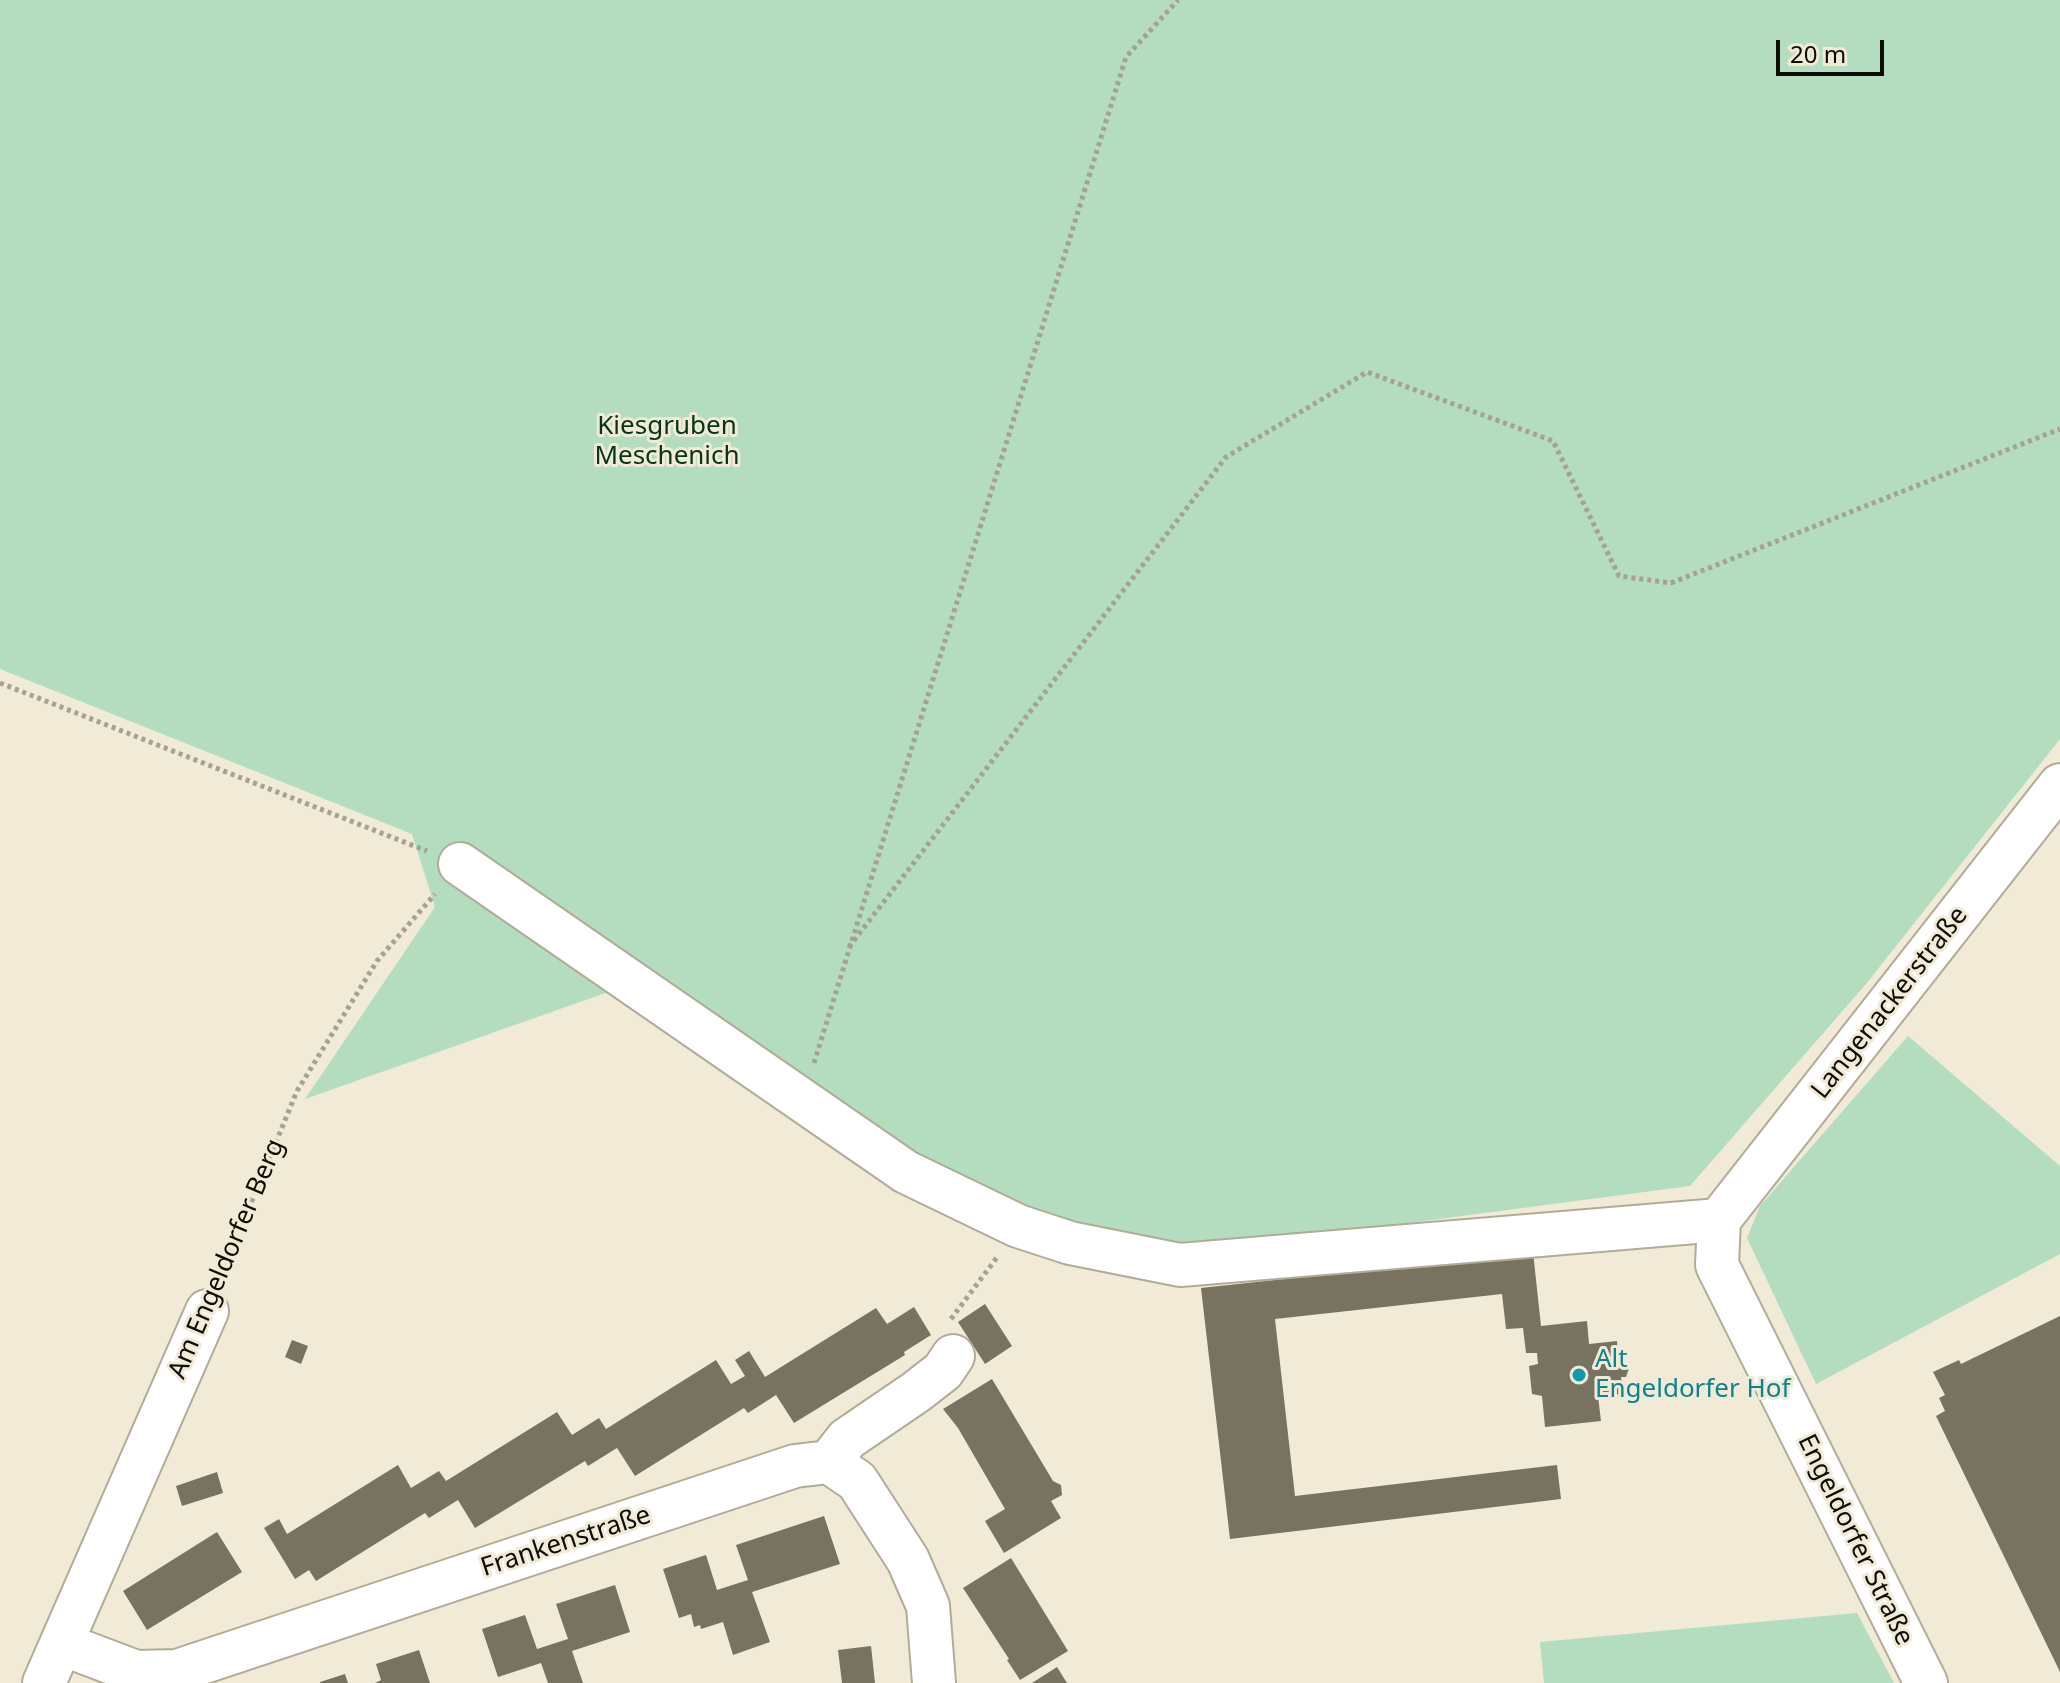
<!DOCTYPE html>
<html>
<head>
<meta charset="utf-8">
<style>
	body { margin:0 }
	#map { position:relative; width:2060px; height:1683px; overflow:hidden; background:#f0ead6; font-family:"Noto Sans",sans-serif }
	canvas { display:block }
	.scale { position:absolute; left:1776px; top:40px; width:108px; height:36px; box-sizing:border-box; border:4px solid #0e0c06; border-top:0; padding-left:10px; font-size:24px; line-height:28px; white-space:nowrap; color:#0e0c06; -webkit-text-stroke:6px #f0ead6; paint-order:stroke }
</style>
</head>
<body>
<div id="map">
<canvas width="2060" height="1683"></canvas>
<div class="scale">20 m</div>
</div>
<script>
const g = document.querySelector('canvas').getContext('2d');
g.lineJoin = 'round';
function fillPath(path, color) { g.fillStyle = color; g.fill(path, 'evenodd'); }
const shape = rows => new Path2D(rows.map(r => 'M' + r).join(''));
function stroke(path, color, width, dash) { g.strokeStyle = color; g.lineWidth = width; g.lineCap = dash ? 'butt' : 'round'; g.setLineDash(dash || []); g.stroke(path); }
function label(font, color, halo, rows, align = 'center') {
  g.font = font + ' "Noto Sans",sans-serif'; g.lineWidth = 6; g.setLineDash([]); g.textBaseline = 'middle'; g.strokeStyle = halo; g.fillStyle = color; for (const [text, x, y, turn = 0] of rows) {
    g.save(); g.translate(x, y); g.rotate((+turn || 0) * Math.PI / 180); g.textAlign = isNaN(turn) ? turn : align; if (halo) g.strokeText(text, 0, 0); g.fillText(text, 0, 0); g.restore();
  }
}
fillPath(shape([
	[0,0,2060,0,2060,739,1866,984,1690,1186,1195,1251,1066,1226,911,1157,611,991,305,1099,435,907,412,834,0,669],
	[1908,1036,2060,1166,2060,1254,1816,1384,1747,1238,1760,1206],
	[1857,1613,1894,1683,1544,1683,1540,1642]
]), '#b3ddbe');
fillPath(shape([
	[1533,1252,1541,1326,1587,1321,1589,1344,1617,1341,1619,1362,1624,1362,1629,1368,1626,1377,1621,1377,1623,1394,1598,1396,1601,1421,1545,1427,1542,1396,1532,1394,1529,1366,1538,1364,1537,1353,1526,1353,1523,1328,1506,1329,1502,1294,1275,1319,1295,1496,1557,1465,1561,1499,1230,1539,1201,1288],
	[985,1304,1012,1346,985,1364,958,1322],
	[914,1307,931,1335,904,1352,905,1355,794,1423,776,1395,748,1413,744,1408,635,1476,617,1448,588,1466,585,1461,475,1528,458,1500,429,1518,425,1513,316,1581,309,1570,295,1579,264,1528,279,1519,287,1534,398,1465,411,1488,439,1471,446,1481,557,1412,572,1435,599,1418,606,1429,716,1360,731,1384,745,1376,735,1360,749,1351,765,1377,876,1308,887,1324],
	[2060,1316,2060,1672,1936,1416,1945,1411,1939,1398,1945,1395,1933,1372,1959,1360,1961,1364],
	[292,1340,308,1346,301,1364,285,1357],
	[992,1379,1053,1481,1061,1485,1062,1495,1051,1501,1061,1518,1004,1553,985,1521,1005,1509,958,1428,943,1409],
	[217,1472,223,1493,182,1506,176,1486],
	[824,1516,840,1564,752,1592,770,1642,733,1655,723,1622,701,1629,700,1625,694,1627,691,1614,679,1618,663,1569,706,1555,717,1590,748,1580,736,1545],
	[217,1532,242,1572,147,1630,123,1591],
	[1011,1558,1068,1651,1020,1680,1007,1660,1009,1659,963,1588],
	[615,1585,630,1632,572,1651,583,1683,548,1683,541,1663,498,1677,482,1629,525,1615,537,1649,568,1639,556,1604],
	[871,1646,875,1683,842,1683,838,1650],
	[419,1650,430,1683,375,1683,381,1680,376,1664],
	[1057,1667,1067,1683,1032,1683],
	[345,1674,348,1683,320,1683,320,1682]
]), '#787260');
const minor = shape([
	[460,864,906,1172,1018,1226,1070,1243,1180,1265,1719,1220],
	[1719,1220,2060,785],
	[1719,1220,1717,1265,1926,1683],
	[829,1462,847,1439,916,1392,943,1371,953,1356],
	[62,1644,136,1672,177,1671,795,1466,829,1462,857,1481,908,1560,928,1606,934,1683],
	[44,1683,207,1311]
]);
stroke(minor, '#b1ab98', 46);
stroke(shape([
	[0,683,427,851],
	[849,947,1226,457,1367,372,1553,441,1619,576,1671,583,2060,429],
	[814,1063,1126,57,1178,0],
	[221,1276,297,1091,377,961,435,894],
	[951,1319,998,1256]
]), '#a6a192', 5, [4, 4]);
stroke(minor, '#fff', 42);
for (const [x, y, r, color] of [
	[1579,1375,8,"#0f9aa8"]
]) { const dot = new Path2D(); dot.arc(x, y, r, 0, 2 * Math.PI); g.fillStyle = color; g.fill(dot); stroke(dot, '#f0ead6', 3); }
label('26px', '#05351a', '#f0ead6', [
	["Kiesgruben",667,427],
	["Meschenich",667,457]
]);
label('26px', '#0e0c06', '#f0ead6', [
	["Langenackerstraße",1890,1003,-52],
	["Am Engeldorfer Berg",227,1259,-67],
	["Engeldorfer Straße",1855,1540,64],
	["Frankenstraße",566,1542,-18]
]);
label('26px', '#0d838f', '#f0ead6', [
	["Alt",1595,1360],
	["Engeldorfer Hof",1595,1390]
], 'left');
</script>
</body>
</html>
